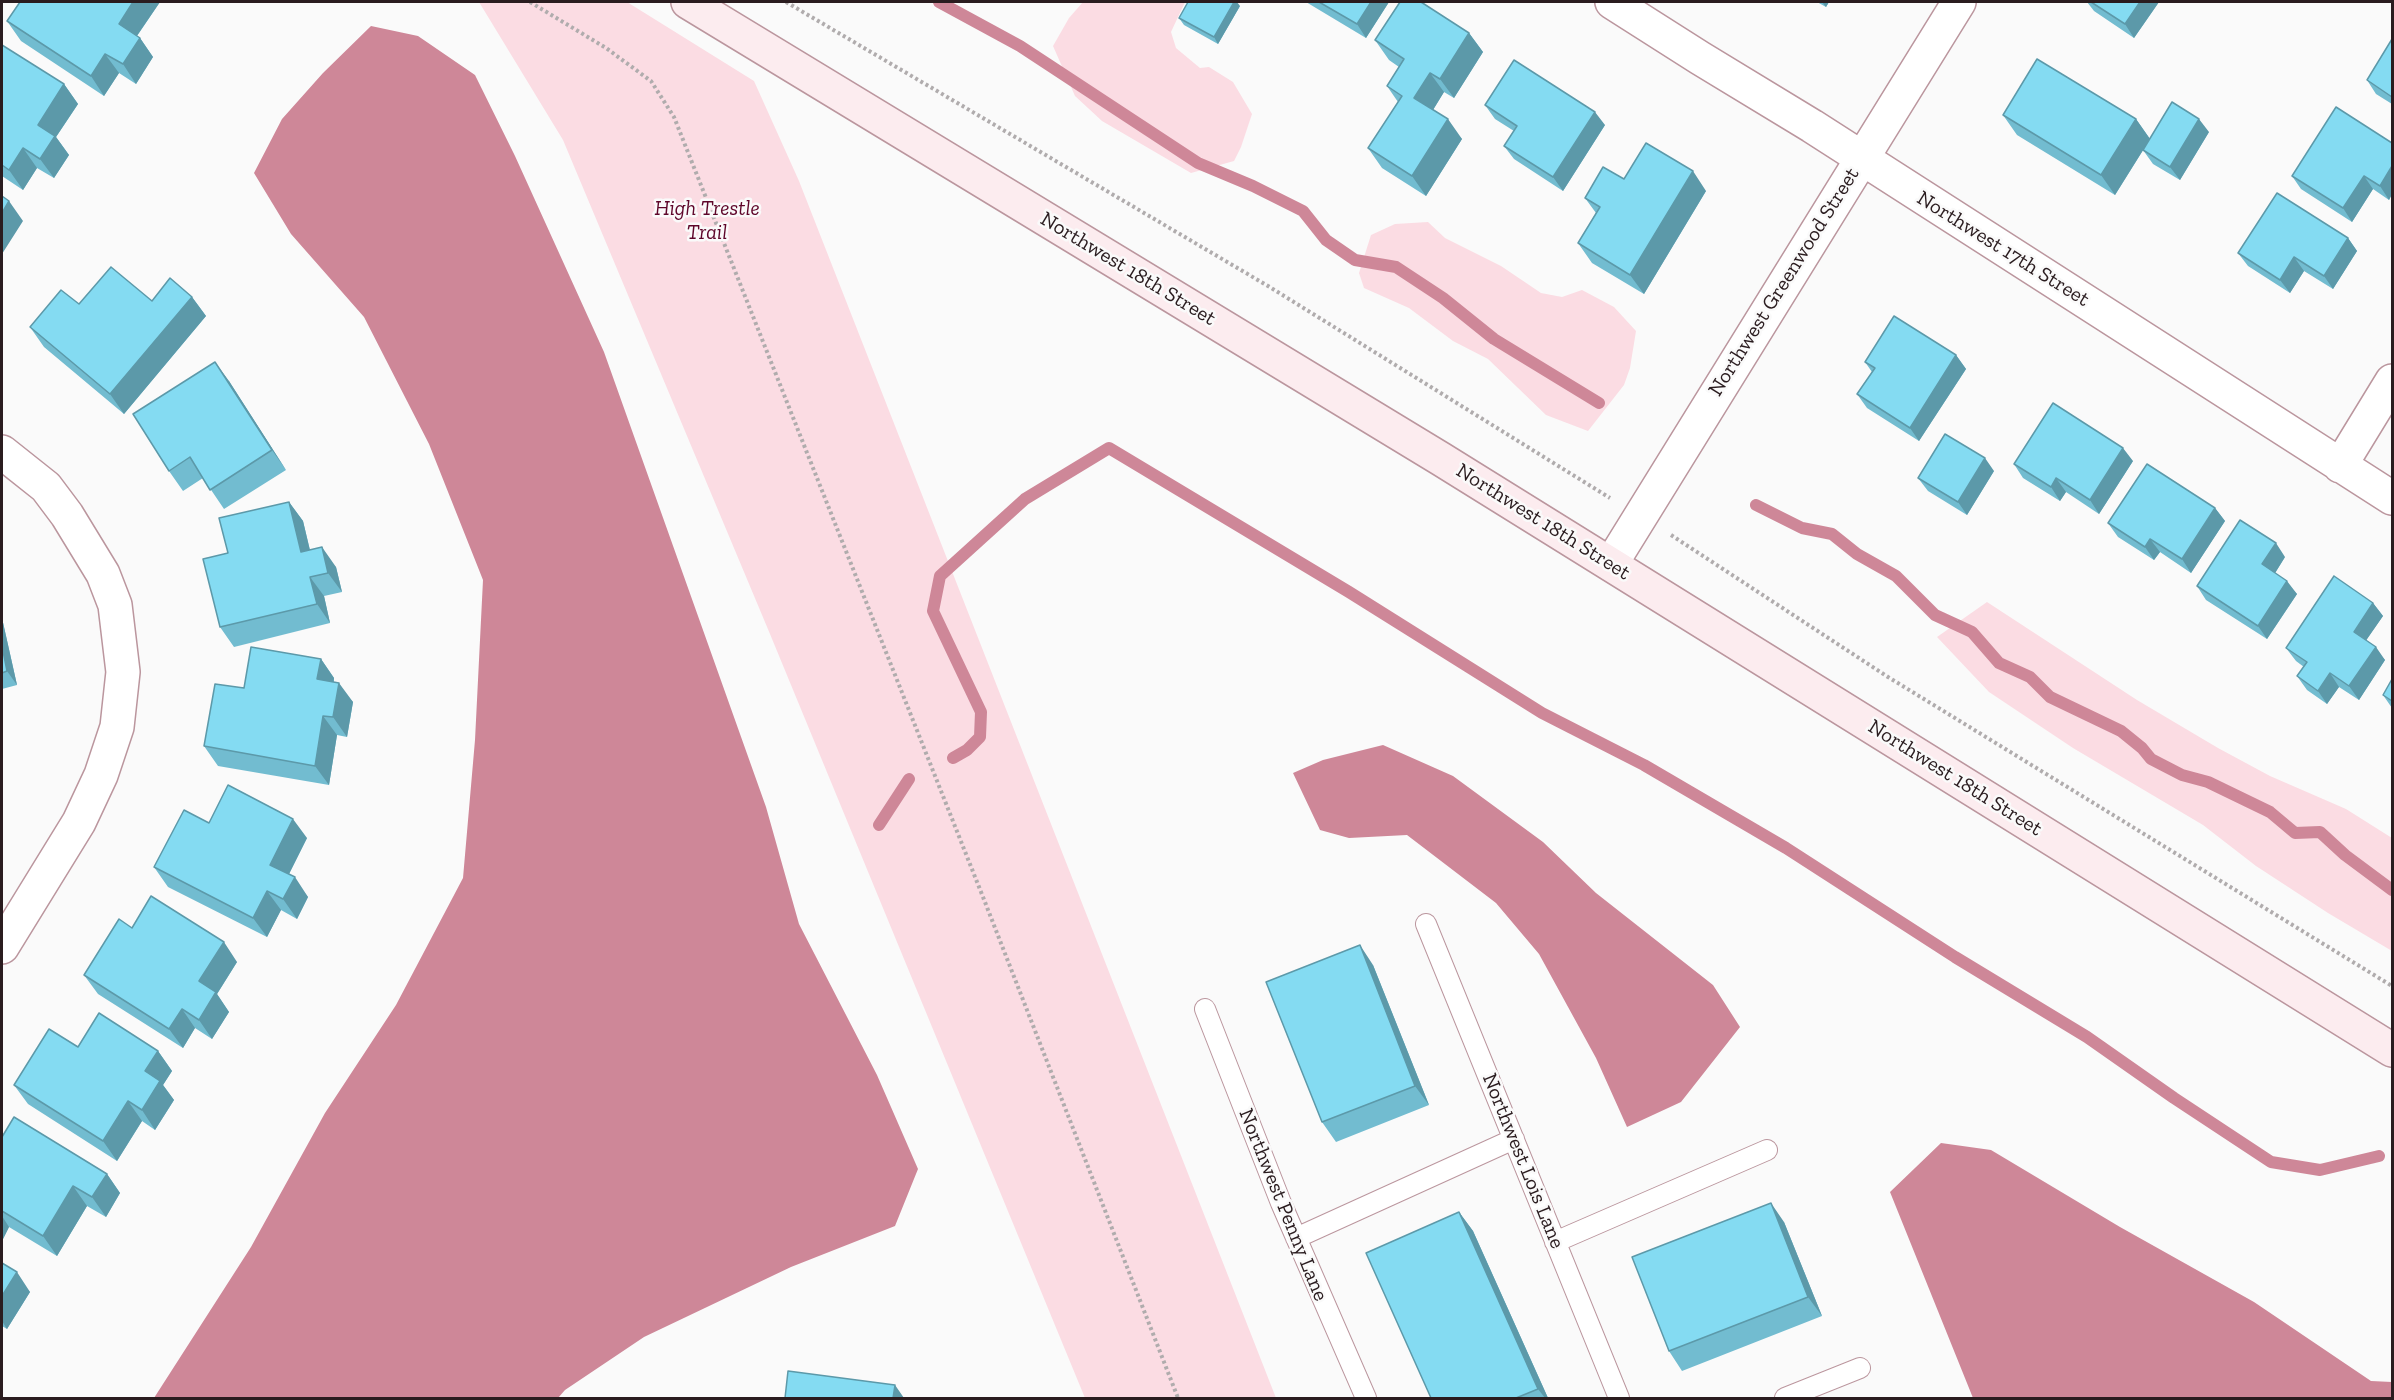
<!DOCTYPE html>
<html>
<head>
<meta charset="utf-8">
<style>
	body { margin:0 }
	#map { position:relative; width:2394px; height:1400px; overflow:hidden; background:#fafafa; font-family:"Zilla Slab",serif }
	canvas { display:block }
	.frame { position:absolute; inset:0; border:3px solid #2a1c1f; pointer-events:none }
</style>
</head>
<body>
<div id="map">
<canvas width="2394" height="1400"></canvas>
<div class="frame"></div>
</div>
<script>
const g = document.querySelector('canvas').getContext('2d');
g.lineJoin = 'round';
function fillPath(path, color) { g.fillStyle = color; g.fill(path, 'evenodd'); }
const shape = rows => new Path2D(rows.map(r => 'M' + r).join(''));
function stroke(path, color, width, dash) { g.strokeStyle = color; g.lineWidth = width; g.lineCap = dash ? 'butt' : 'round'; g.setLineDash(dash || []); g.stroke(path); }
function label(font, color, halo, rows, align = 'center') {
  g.font = font + ' "Zilla Slab",serif'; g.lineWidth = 5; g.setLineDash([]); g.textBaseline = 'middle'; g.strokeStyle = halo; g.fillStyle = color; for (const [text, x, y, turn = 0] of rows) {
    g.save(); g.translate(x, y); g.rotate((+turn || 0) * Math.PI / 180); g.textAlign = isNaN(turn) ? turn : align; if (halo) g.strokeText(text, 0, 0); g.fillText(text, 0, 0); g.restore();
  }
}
fillPath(shape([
	[479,2,627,2,754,81,799,181,1276,1398,1085,1398,770,634,563,140],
	[1083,2,1185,2,1171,32,1176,48,1200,68,1209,67,1233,82,1252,114,1241,147,1234,161,1191,173,1102,121,1075,96,1053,46,1069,18],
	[1428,222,1445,238,1501,266,1541,293,1562,297,1582,290,1614,307,1636,331,1630,368,1624,385,1588,431,1546,415,1488,359,1453,341,1409,308,1364,288,1359,273,1371,235,1395,224],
	[1987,602,2137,700,2218,748,2270,776,2346,809,2392,838,2392,951,2328,913,2256,866,2203,825,2073,748,1989,692,1937,637]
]), '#fbdce3');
fillPath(shape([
	[371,26,418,36,475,75,515,156,604,352,766,807,799,924,877,1075,918,1169,895,1226,791,1267,644,1337,565,1390,558,1398,154,1398,251,1247,325,1113,396,1005,463,878,475,740,483,580,429,444,364,317,291,234,254,173,282,119,323,73],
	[1383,745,1453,776,1543,842,1596,893,1713,985,1740,1027,1681,1102,1627,1127,1596,1058,1539,954,1496,903,1407,835,1349,838,1320,830,1293,773,1323,760],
	[1941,1143,1991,1150,2120,1227,2254,1302,2371,1381,2392,1382,2392,1398,1973,1398,1890,1192]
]), '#ce8798');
stroke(shape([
	[939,2,1020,46,1198,163,1253,186,1303,211,1326,240,1355,260,1396,267,1443,298,1494,339,1599,403],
	[1756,505,1802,528,1832,534,1857,554,1896,576,1935,615,1972,632,1999,663,2030,677,2050,697,2121,731,2142,748,2151,759,2182,775,2208,782,2270,812,2295,833,2320,832,2345,855,2392,890],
	[953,758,967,750,980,737,981,712,933,611,940,576,1025,499,1109,448,1349,592,1542,713,1644,765,1786,848,1955,957,2087,1037,2174,1098,2271,1162,2320,1170,2379,1156],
	[879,825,909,779]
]), '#ce8798', 12);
const service = shape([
	[1426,924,1619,1398],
	[1205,1009,1281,1203,1366,1398],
	[1296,1238,1514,1139],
	[1555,1242,1767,1150],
	[1785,1398,1860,1368]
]);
const minor = shape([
	[1612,2,1700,58,1812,126,2392,498],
	[2,452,46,487,67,515,103,574,115,605,123,672,117,727,101,775,79,822,2,947],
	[2340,466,2392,381],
	[1611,564,1959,2]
]);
const secondary = shape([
	[688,2,1441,459,2392,1050]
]);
stroke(service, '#bb969e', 22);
stroke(minor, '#bb969e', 36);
stroke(secondary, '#bb969e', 36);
stroke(shape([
	[530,2,606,48,651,81,674,117,983,897,1178,1398],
	[786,2,1268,286,1610,498],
	[1671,535,1888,677,2392,986]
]), '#b0acad', 4, [3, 3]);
stroke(service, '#fff', 20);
stroke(minor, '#fff', 33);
stroke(secondary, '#fcecef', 33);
fillPath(shape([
	[20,2,160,2,137,36,140,38,153,57,136,84,119,73,104,96,21,41,7,21],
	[1306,2,1389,2,1366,38],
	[1817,2,1829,2,1826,7],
	[2087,2,2159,2,2134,38,2094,11],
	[1240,6,1218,44,1184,25,1179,18],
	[1469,33,1483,52,1454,98,1444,92,1433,110,1462,139,1426,196,1382,168,1368,148,1398,102,1387,86,1399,67,1389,60,1375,40],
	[2392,39,2392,104,2376,94,2367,80],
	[2,45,64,84,78,104,56,137,69,155,54,178,37,168,23,190,2,176],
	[1485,105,1605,125,1563,191,1514,159,1504,146,1514,131,1495,119],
	[2003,115,2136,119,2150,139,2115,195,2017,135],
	[2209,132,2180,180,2153,164,2143,150],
	[2392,143,2392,194,2389,200,2373,189,2352,222,2301,189,2292,176],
	[1624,179,1706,191,1644,294,1592,263,1578,243,1596,213,1585,198],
	[2348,238,2357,251,2333,289,2304,271,2290,293,2248,266,2238,253],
	[192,297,206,316,124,414,44,347,30,327,79,304,152,301],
	[1956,355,1966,369,1919,441,1867,408,1857,394,1872,372,1865,362],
	[229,381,286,470,224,509,203,478,183,491,169,471],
	[2133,461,2099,514,2066,492,2060,501,2023,478,2014,464],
	[1994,471,1967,515,1928,491,1918,478],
	[289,502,303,521,310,550,336,567,342,592,324,596,330,623,234,647,220,627,228,553],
	[2215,508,2225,521,2191,573,2160,552,2154,560,2118,537,2108,523],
	[2285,557,2275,573,2297,594,2267,639,2206,600,2197,586],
	[2373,603,2383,616,2366,640,2385,660,2359,700,2339,687,2327,704,2307,690,2297,676,2304,667,2296,661,2286,648],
	[2,618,17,685,2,689],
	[321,659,334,678,334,682,353,702,347,737,337,735,329,785,218,766,204,746,244,688],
	[2383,695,2392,701,2392,708],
	[209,823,307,838,289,874,308,897,297,919,281,910,267,937,168,887,154,867],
	[132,928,237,962,217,994,229,1012,212,1039,195,1028,183,1048,98,994,84,975],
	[1373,965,1429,1105,1336,1142,1322,1122],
	[158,1051,172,1071,163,1085,174,1100,155,1130,142,1121,117,1161,28,1104,14,1085],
	[2,1137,107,1174,120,1193,106,1217,87,1206,57,1256,9,1227,2,1241],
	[1459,1212,1473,1231,1548,1398,1431,1398],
	[1784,1222,1822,1316,1682,1371,1669,1351],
	[2,1263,30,1292,7,1329,2,1326]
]), '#72bcd0');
fillPath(shape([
	[133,2,160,2,132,43,119,24],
	[1234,2,1237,2,1240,6,1218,44,1214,37],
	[1371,2,1389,2,1366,38,1357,24],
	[1822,2,1829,2,1826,7],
	[2140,2,2159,2,2134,38,2125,24],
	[1469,33,1483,52,1454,98,1440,79],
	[140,38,153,57,136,84,123,64],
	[105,54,119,73,104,96,91,76],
	[1430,73,1444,92,1428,118,1414,98],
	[64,84,78,104,56,137,69,155,54,178,40,159,38,125],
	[1595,112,1605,125,1563,191,1553,177],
	[1448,119,1462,139,1426,196,1412,176],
	[2136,119,2150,139,2115,195,2101,175],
	[2199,119,2209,132,2180,180,2170,167],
	[23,148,37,168,23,190,9,170],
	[2392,166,2392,194,2389,200,2380,186],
	[1693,171,1706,191,1644,294,1630,275],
	[2364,176,2373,189,2352,222,2343,208],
	[9,201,23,221,2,254,2,213],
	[2348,238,2357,251,2333,289,2324,276],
	[2294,257,2304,271,2290,293,2280,280],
	[192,297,206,316,124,414,110,394],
	[1956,355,1966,369,1919,441,1910,428],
	[215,362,229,381,286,470,272,450],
	[2123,448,2133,461,2099,514,2090,500],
	[1985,458,1994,471,1967,515,1958,502],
	[2056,478,2066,492,2060,501,2051,487],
	[289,502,303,521,315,572,301,552],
	[2215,508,2225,521,2191,573,2182,559],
	[2150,539,2160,552,2154,560,2145,547],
	[2276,543,2285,557,2272,578,2262,564],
	[322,547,336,567,342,592,328,573],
	[310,577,324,596,330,623,317,604],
	[2287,581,2297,594,2267,639,2258,626],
	[2373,603,2383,616,2363,645,2354,632],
	[2,618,17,685,7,671,2,646],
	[2376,647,2385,660,2359,700,2349,686],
	[321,659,334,678,331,699,317,679],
	[2330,673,2339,687,2327,704,2318,691],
	[339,683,353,702,347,737,333,717],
	[323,716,337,735,329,785,315,766],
	[293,819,307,838,284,884,270,865],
	[295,877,308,897,297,919,283,899],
	[267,891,281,910,267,937,253,918],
	[224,942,237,962,217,994,229,1012,212,1039,199,1020,199,981],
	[1360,945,1373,965,1429,1105,1415,1086],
	[182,1009,195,1028,183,1048,169,1029],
	[158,1051,172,1071,163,1085,174,1100,155,1130,142,1110,145,1071],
	[128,1101,142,1121,117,1161,103,1141],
	[107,1174,120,1193,106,1217,92,1197],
	[73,1186,87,1206,57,1256,43,1236],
	[1771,1203,1784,1222,1822,1316,1808,1297],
	[1459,1212,1473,1231,1548,1398,1545,1398,1538,1389],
	[2,1216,9,1227,2,1241],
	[17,1272,30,1292,7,1329,2,1321,2,1296],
	[895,1385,904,1398,893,1398]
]), '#5c99a9');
const building = shape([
	[20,2,133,2,119,24,140,38,123,64,105,54,91,76,7,21,20,2],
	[1188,2,1234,2,1214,37,1179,18,1188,2],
	[1319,2,1371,2,1357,24,1319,2],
	[1400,2,1421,2,1469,33,1440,79,1430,73,1414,98,1448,119,1412,176,1368,148,1402,96,1387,86,1404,59,1375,40,1400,2],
	[2091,2,2140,2,2125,24,2091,2],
	[2392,39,2392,97,2367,80,2392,39],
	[2,45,64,84,38,125,55,136,40,159,23,148,9,170,2,165,2,45],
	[2037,59,2136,119,2101,175,2003,115,2037,59],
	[1514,60,1595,112,1553,177,1504,146,1517,126,1485,105,1514,60],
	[2172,102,2199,119,2170,167,2143,150,2172,102],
	[2336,107,2392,143,2392,166,2380,186,2364,176,2343,208,2292,176,2336,107],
	[1646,143,1693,171,1630,275,1578,243,1600,207,1585,198,1603,167,1624,179,1646,143],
	[2277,193,2348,238,2324,276,2294,257,2280,280,2238,253,2277,193],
	[2,196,9,201,2,213,2,196],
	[111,267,152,301,170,278,192,297,110,394,30,327,61,290,79,304,111,267],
	[1894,316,1956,355,1910,428,1857,394,1875,368,1865,362,1894,316],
	[215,362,272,450,210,490,190,457,169,471,133,414,215,362],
	[2053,403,2123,448,2090,500,2056,478,2051,487,2014,464,2053,403],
	[1945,434,1985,458,1958,502,1918,478,1945,434],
	[2147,464,2215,508,2182,559,2150,539,2145,547,2108,523,2147,464],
	[289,502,301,552,322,547,328,573,310,577,317,604,220,627,203,559,228,553,219,518,289,502],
	[2240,520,2276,543,2262,564,2287,581,2258,626,2197,586,2240,520],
	[2334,576,2373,603,2354,632,2376,647,2349,686,2330,673,2318,691,2297,676,2307,662,2286,648,2334,576],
	[2,646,7,671,2,673,2,646],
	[251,647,321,659,317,679,339,683,333,717,323,716,315,766,204,746,215,684,244,688,251,647],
	[2392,679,2392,701,2383,695,2392,679],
	[228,785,293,819,270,865,295,877,283,899,267,891,253,918,154,867,184,810,209,823,228,785],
	[151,896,224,942,199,981,216,992,199,1020,182,1009,169,1029,84,975,119,919,132,928,151,896],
	[1360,945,1415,1086,1322,1122,1266,982,1360,945],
	[99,1013,158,1051,145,1071,160,1081,142,1110,128,1101,103,1141,14,1085,49,1029,78,1047,99,1013],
	[14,1117,107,1174,92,1197,73,1186,43,1236,2,1211,2,1137,14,1117],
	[1771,1203,1808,1297,1669,1351,1632,1257,1771,1203],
	[1459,1212,1538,1389,1516,1398,1431,1398,1366,1253,1459,1212],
	[2,1263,17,1272,2,1296,2,1263],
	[788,1371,895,1385,893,1398,785,1398,788,1371]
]);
fillPath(building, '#84dbf2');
stroke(building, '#5c99a9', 1.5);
label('italic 21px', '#5e062a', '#fafafa', [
	["High Trestle",707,209],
	["Trail",707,233]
]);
label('21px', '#2a1c1f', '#fafafa', [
	["Northwest 17th Street",2003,249,32],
	["Northwest 18th Street",1128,269,31],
	["Northwest Greenwood Street",1784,282,-58],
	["Northwest 18th Street",1543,522,32],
	["Northwest 18th Street",1955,778,32],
	["Northwest Lois Lane",1523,1161,68],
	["Northwest Penny Lane",1283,1205,68]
]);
</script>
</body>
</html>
